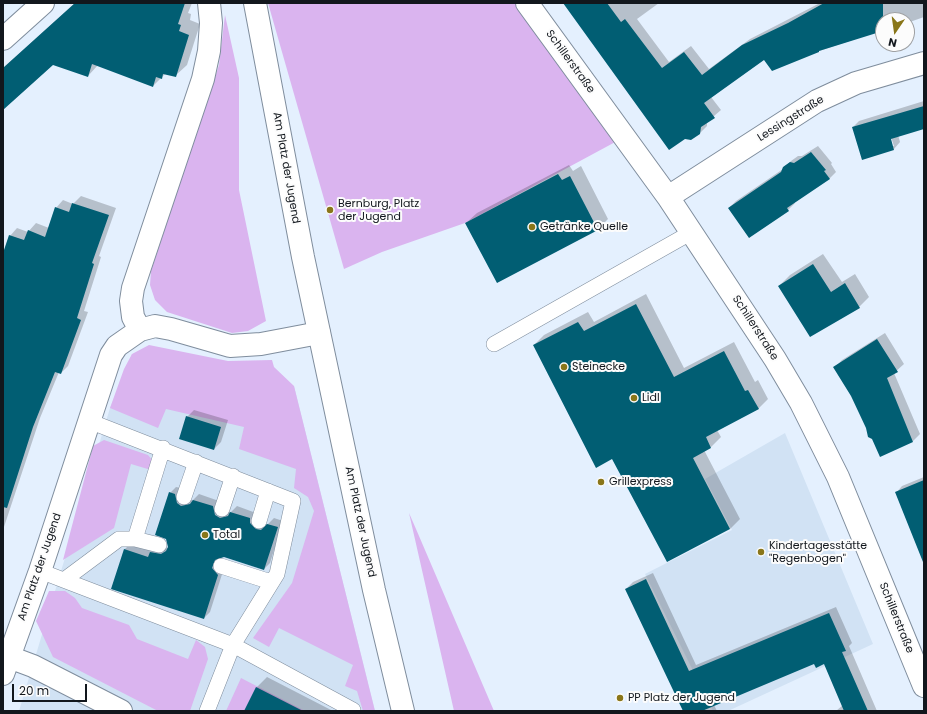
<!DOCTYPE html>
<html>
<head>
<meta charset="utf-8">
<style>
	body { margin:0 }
	#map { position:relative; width:927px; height:714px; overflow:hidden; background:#e4f0fe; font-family:Poppins,sans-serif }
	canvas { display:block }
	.frame { position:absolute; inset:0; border:4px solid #12171d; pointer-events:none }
	.north { position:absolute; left:875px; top:12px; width:40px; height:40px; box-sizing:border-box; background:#fcfcfc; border:1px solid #9ea0a3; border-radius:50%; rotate:193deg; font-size:11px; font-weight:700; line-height:16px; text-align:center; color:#12171d }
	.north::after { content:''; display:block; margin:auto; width:14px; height:18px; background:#897619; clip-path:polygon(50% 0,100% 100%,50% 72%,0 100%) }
	.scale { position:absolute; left:12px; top:684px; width:75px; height:18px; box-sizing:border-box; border:2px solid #12171d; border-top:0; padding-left:5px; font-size:12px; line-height:14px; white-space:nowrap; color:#12171d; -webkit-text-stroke:3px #fcfcfc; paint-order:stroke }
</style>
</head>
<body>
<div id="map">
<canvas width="927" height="714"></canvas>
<div class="frame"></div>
<div class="north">N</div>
<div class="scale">20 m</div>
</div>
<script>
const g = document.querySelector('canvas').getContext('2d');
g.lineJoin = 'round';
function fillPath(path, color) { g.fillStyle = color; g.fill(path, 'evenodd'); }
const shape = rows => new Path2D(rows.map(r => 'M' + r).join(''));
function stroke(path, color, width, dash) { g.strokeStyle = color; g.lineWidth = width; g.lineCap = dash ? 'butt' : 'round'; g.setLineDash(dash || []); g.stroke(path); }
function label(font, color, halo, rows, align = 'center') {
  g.font = font + ' Poppins,sans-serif'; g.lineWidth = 4; g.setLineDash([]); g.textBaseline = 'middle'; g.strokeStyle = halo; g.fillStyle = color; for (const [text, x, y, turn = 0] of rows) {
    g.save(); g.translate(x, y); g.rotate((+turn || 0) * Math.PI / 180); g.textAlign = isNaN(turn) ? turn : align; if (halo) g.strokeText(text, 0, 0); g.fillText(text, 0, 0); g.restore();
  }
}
fillPath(shape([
	[132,354,294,386,375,711,19,711,110,408],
	[785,433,873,644,728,711,713,711,645,574,732,530,705,479]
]), '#d1e2f4');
fillPath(shape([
	[268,3,517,3,619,140,465,223,382,252,344,269],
	[225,15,239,78,239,190,266,321,248,331,232,333,167,312,155,300,150,285,151,271,219,65],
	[149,345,228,361,272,360,274,367,294,386,375,711,363,711,357,691,345,686,353,665,279,628,269,647,253,638,292,583,314,511,308,497,294,488,296,469,239,449,244,427,166,409,158,428,110,408,124,369,132,354],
	[104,440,148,455,153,461,151,470,131,464,114,528,63,560,93,446],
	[409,513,416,529,494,711,454,711],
	[49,591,65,591,75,598,82,608,129,625,137,639,188,659,196,640,205,647,208,659,190,711,158,711,53,657,36,621],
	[241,678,305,711,226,711]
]), '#dab4ef');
fillPath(shape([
	[75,3,192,3,188,13,191,14,190,20,200,24,187,65,175,76,166,73,153,86,98,65,88,76,53,63,3,109,3,68],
	[564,3,659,3,637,19,669,62,691,46,709,69,750,39,820,3,924,3,924,17,907,23,907,20,883,20,883,30,819,51,765,59,711,97,721,110,707,122,707,126,700,133],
	[924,101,924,128,898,135,900,142,894,149,853,127,859,121],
	[890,134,894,146,892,146],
	[818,146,832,163,831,164,836,172,829,179,794,202,795,203,788,210,749,237,729,208,736,201,783,169,791,161,798,156,802,156],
	[569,165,573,171,581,166,608,219,598,229,497,281,466,223,477,213],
	[81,196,116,208,99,256,101,257,84,311,88,312,68,366,61,373,59,372,40,418,3,530,3,257,10,236,17,228,28,232,36,223,49,228,56,208,63,200,73,204],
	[823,254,842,282,855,274,869,297,859,307,779,286,790,275],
	[646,294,684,368,734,342,755,382,758,380,768,399,758,409,717,430,721,437,711,447,704,450,740,519,730,529,612,458,534,345,544,335,588,312,594,322],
	[885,333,904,364,894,373,920,434,913,441,867,428,852,395,835,367,842,360],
	[194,410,228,420,221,442,214,449,187,417],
	[924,477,924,544,896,493,902,486],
	[176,487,181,488,187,500,193,500,199,494,219,501,225,512,231,512,237,506,256,513,262,524,268,524,274,518,283,521,270,563,264,569,224,556,219,558,218,562,224,568,210,612,204,618,112,588,125,549,131,543,168,548,170,493],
	[653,573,696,665,836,607,852,643,849,646,877,711,836,711,843,705,825,663,814,663,714,705,717,711,684,711,626,589,633,582],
	[267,677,333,711,245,711,257,687]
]), '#0003');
fillPath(shape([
	[75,3,185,3,178,24,181,25,179,31,189,35,176,77,163,74,162,79,156,77,153,87,92,64,88,77,53,65,3,110,3,68],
	[563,3,607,3,621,22,625,19,662,68,684,52,702,75,742,45,788,23,824,3,883,3,883,31,819,51,819,52,772,71,764,60,704,103,715,118,701,127,700,134,691,140,685,139,669,150],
	[924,106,924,129,891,139,894,150,862,160,852,127],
	[811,152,826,170,824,171,830,179,787,208,789,211,749,238,728,208,781,172,783,167,790,162,794,163],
	[558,174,562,180,570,176,598,230,497,283,465,223],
	[72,203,109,215,92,263,94,264,77,318,81,320,61,374,55,372,33,427,7,508,3,507,3,253,9,235,24,240,28,230,45,237,55,207,69,212],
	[813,264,831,292,845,283,860,308,810,337,778,286],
	[636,304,674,377,724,351,745,391,748,390,759,409,706,437,711,448,693,458,730,529,667,562,612,459,596,468,533,345,578,322,584,331],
	[877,339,898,372,887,378,913,442,880,457,872,439,868,437,866,428,851,396,833,367],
	[186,416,221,427,214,450,179,439],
	[924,480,924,562,923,562,895,492],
	[169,492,175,494,177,503,181,506,190,504,193,500,213,506,215,515,220,518,228,516,230,512,250,518,250,523,256,529,261,530,267,524,278,527,264,570,224,557,215,560,212,568,218,575,204,619,111,589,124,549,148,557,150,552,161,554,166,551,168,547,166,539,155,535],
	[646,579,689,671,829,613,846,651,842,652,868,711,844,711,824,664,816,668,814,664,702,711,683,711,625,589],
	[256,687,303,711,244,711]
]), '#015e73');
const service = shape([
	[494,344,692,232],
	[89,421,293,501,277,574,233,645,207,711],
	[184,497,196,462],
	[222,509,233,476],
	[259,521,268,491],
	[159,545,135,539,163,448],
	[221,566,271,582],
	[40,571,233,645,353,710],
	[64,580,119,539,135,539]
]);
const minor = shape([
	[527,3,668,197,775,359,801,403,838,477,924,686],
	[3,39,43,3],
	[668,197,817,101,856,83,924,63],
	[140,330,133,317,131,301,133,288,203,79,209,51,211,23,209,3],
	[9,657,33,666,121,711],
	[3,674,40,571,111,355,117,346,140,330,155,326,171,329,230,346,261,344,319,333]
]);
const secondary = shape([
	[255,3,303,257,374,590,403,711]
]);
stroke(service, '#7f8d9d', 16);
stroke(minor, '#7f8d9d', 24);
stroke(secondary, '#7f8d9d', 24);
stroke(service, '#fff', 15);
stroke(minor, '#fff', 22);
stroke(secondary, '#fff', 22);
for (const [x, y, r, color] of [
	[330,210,4,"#897619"],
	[532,227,4,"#897619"],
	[564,367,4,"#897619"],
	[634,398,4,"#897619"],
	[601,482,4,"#897619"],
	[205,535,4,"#897619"],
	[761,552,4,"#897619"],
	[620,698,4,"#897619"]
]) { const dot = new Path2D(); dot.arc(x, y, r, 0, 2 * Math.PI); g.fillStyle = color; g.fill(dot); stroke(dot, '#fcfcfc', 1.5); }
label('11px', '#12171d', '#fcfcfc', [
	["Schillerstraße",570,62,54],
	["Lessingstraße",791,119,-32],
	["Am Platz der Jugend",286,168,80],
	["Schillerstraße",755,328,57],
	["Am Platz der Jugend",360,522,78],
	["Am Platz der Jugend",40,567,-71],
	["Schillerstraße",896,618,68]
]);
label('11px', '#12171d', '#fcfcfc', [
	["Bernburg, Platz",338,204],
	["der Jugend",338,217],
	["Getränke Quelle",540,227],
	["Steinecke",572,367],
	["Lidl",642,398],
	["Grillexpress",609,482],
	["Total",213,535],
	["Kindertagesstätte",769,546],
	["\"Regenbogen\"",769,559],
	["PP Platz der Jugend",628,698]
], 'left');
</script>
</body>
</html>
